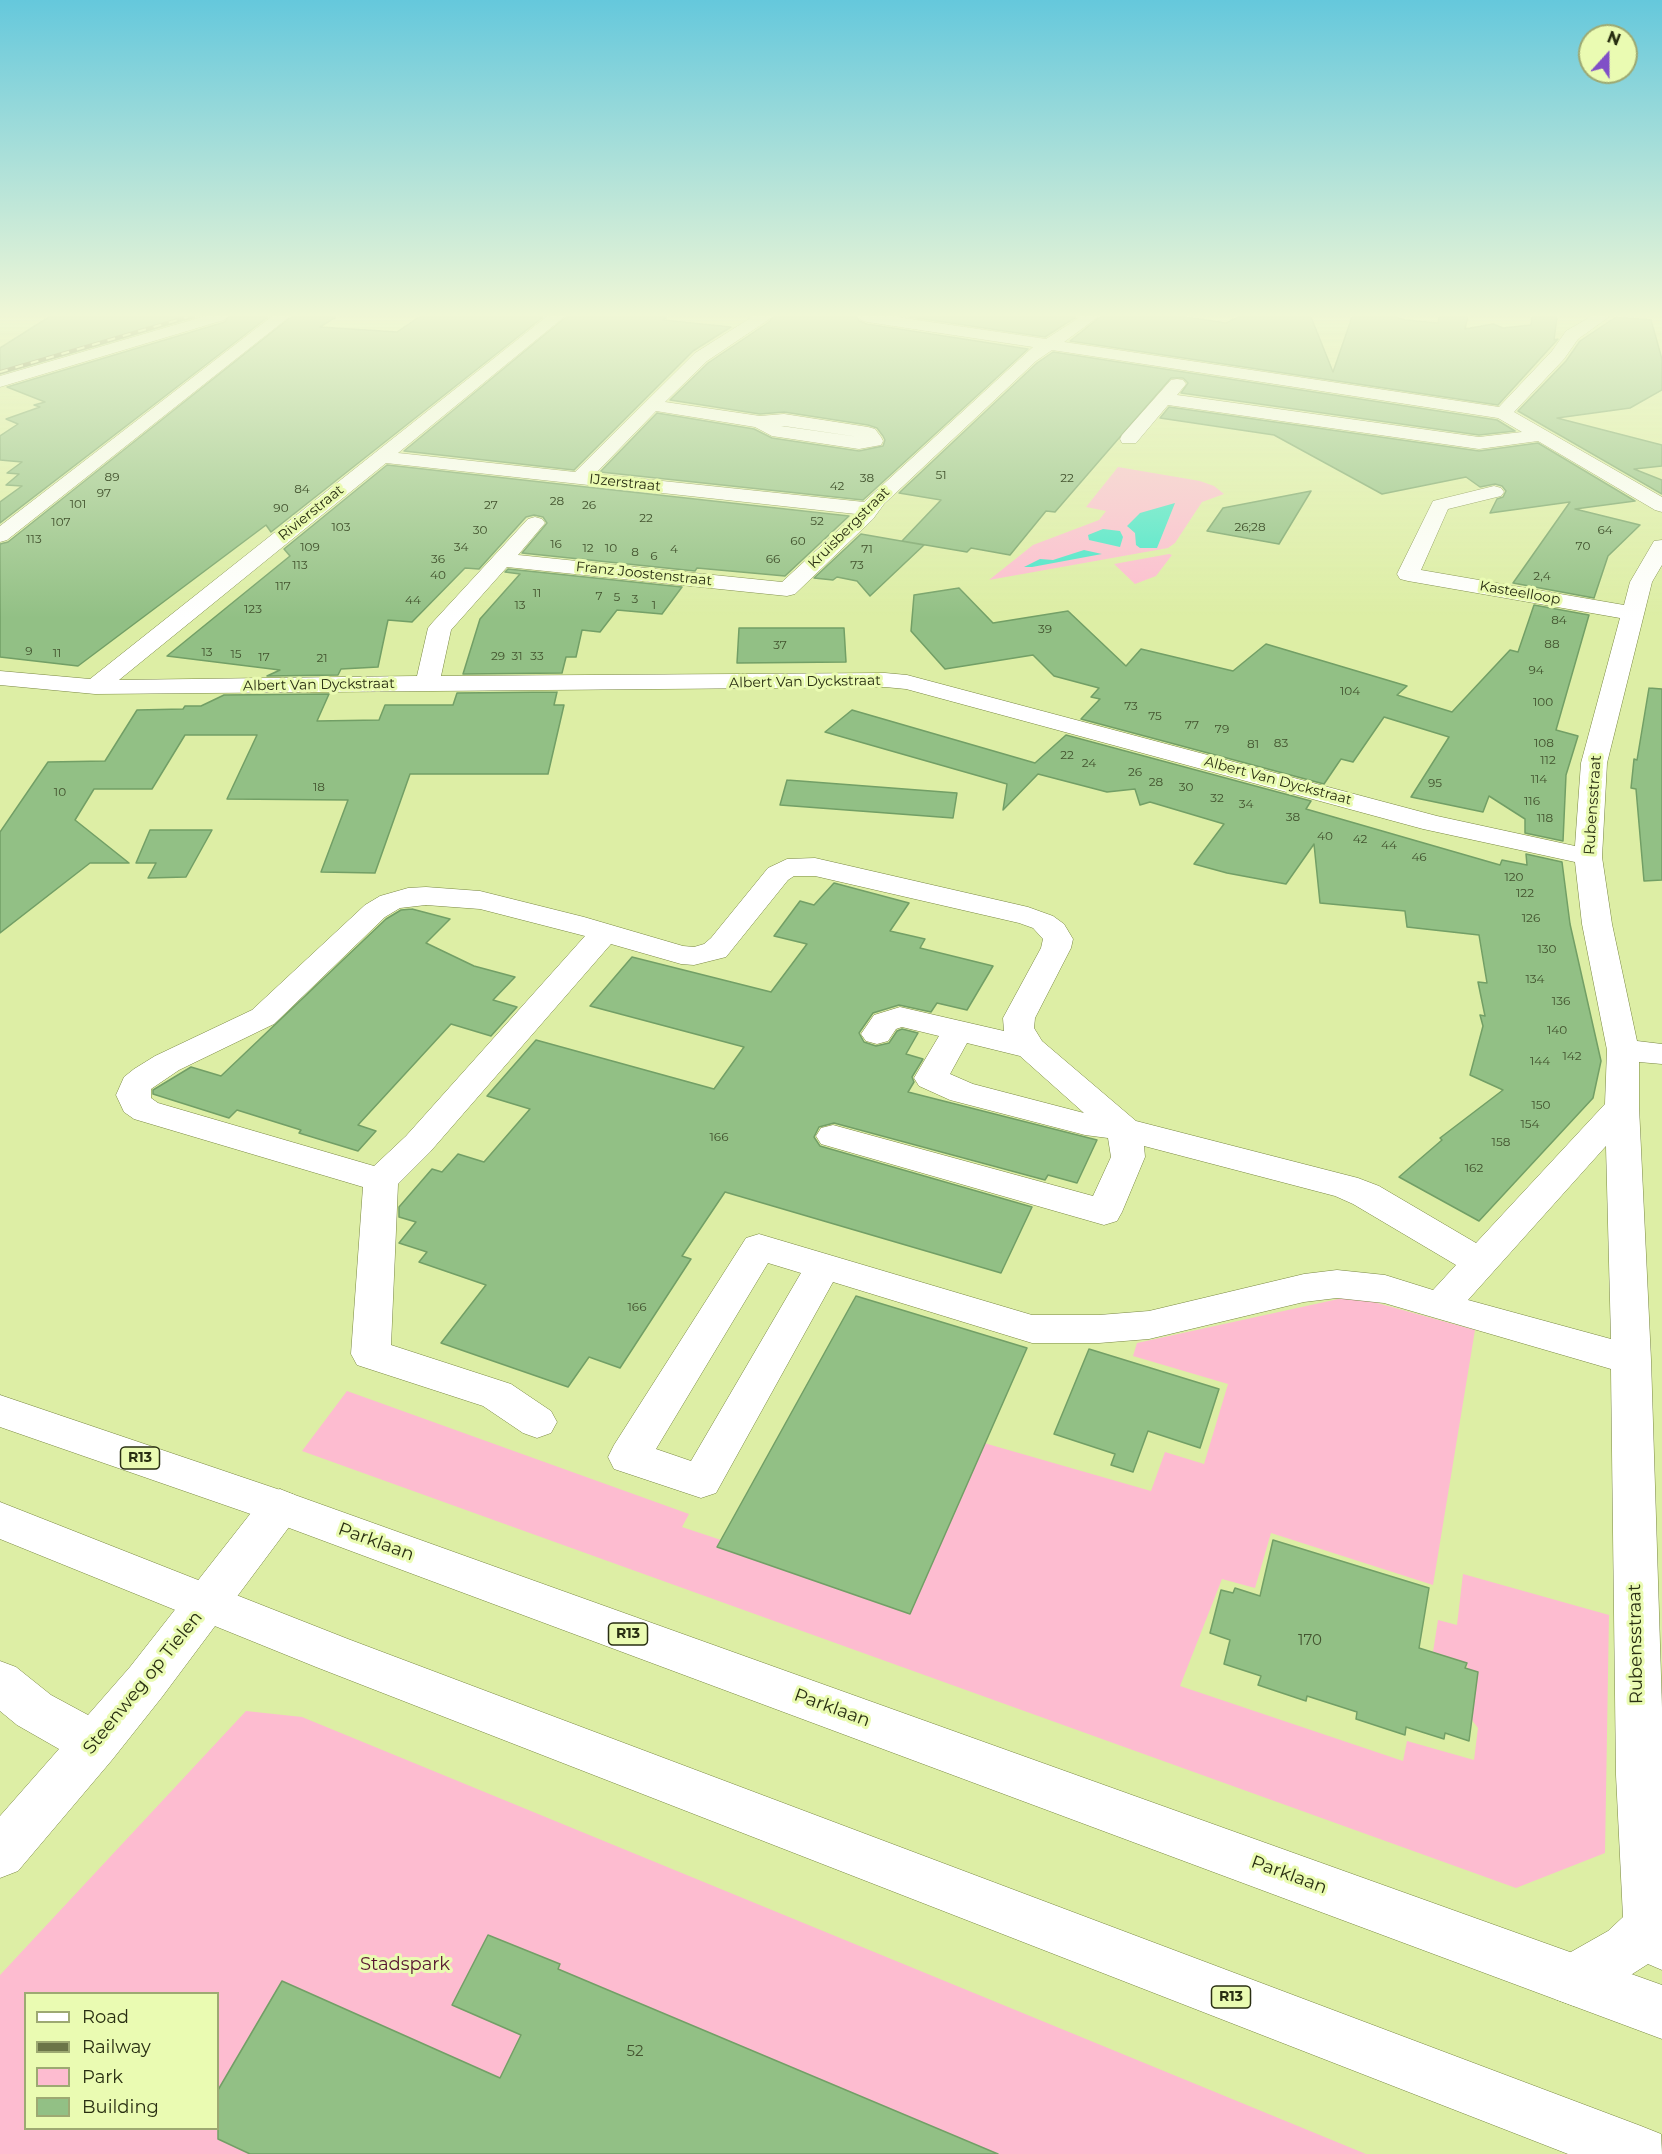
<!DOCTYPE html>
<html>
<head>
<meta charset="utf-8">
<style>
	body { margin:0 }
	#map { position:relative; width:1662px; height:2154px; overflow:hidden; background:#ddeea5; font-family:Montserrat,sans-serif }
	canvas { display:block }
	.legend { position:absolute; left:24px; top:1992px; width:195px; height:138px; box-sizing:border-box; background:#eafbb2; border:2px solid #9da972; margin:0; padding:8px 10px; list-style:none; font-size:18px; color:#292f12 }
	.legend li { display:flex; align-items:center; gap:12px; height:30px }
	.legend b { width:30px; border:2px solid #9da972 }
	.north { position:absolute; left:1578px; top:24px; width:60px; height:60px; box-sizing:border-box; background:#eafbb2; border:2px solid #9da972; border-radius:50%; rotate:21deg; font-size:16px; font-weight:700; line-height:24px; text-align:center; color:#292f12 }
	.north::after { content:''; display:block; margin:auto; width:21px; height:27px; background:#804fc7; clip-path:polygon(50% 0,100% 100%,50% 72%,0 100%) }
</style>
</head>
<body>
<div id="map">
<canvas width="1662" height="2154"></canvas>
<ul class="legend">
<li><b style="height:8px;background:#fff"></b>Road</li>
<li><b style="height:8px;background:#6b7548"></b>Railway</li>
<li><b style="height:16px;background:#fdbcd0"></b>Park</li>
<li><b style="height:16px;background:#92c085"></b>Building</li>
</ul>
<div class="north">N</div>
</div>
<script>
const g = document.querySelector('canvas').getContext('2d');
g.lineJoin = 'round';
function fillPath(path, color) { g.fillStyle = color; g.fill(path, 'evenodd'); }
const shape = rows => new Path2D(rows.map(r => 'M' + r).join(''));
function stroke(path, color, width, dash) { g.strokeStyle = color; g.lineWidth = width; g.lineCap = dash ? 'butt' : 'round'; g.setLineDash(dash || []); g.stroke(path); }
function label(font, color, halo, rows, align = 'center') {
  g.font = font + ' Montserrat,sans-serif'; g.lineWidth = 6; g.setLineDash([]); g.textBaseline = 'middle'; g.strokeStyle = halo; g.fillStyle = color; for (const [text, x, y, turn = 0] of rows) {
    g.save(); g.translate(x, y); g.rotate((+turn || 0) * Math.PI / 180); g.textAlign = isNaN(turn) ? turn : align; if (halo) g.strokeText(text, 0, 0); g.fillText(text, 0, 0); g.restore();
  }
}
fillPath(shape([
	[1118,467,1200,481,1214,486,1224,494,1202,502,1175,543,1168,548,989,580,1033,545,1099,520,1106,511,1086,507],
	[1169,554,1172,555,1156,576,1135,584,1114,564],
	[1352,1296,1475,1330,1433,1585,1271,1533,1255,1588,1222,1579,1180,1686,1403,1761,1407,1741,1474,1760,1478,1728,1472,1720,1467,1663,1433,1652,1438,1620,1457,1625,1463,1574,1609,1615,1605,1853,1516,1888,302,1451,347,1391,689,1514,682,1527,721,1540,717,1547,910,1614,984,1443,1151,1491,1165,1452,1204,1464,1228,1384,1133,1356,1137,1343],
	[246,1711,302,1717,1366,2154,0,2154,0,1975],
	[26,1994,218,1994,218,2128,26,2128]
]), '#fdbcd0');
fillPath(shape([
	[1175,503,1157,548,1140,548,1136,545,1135,533,1127,526,1140,513],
	[1103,529,1120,531,1123,537,1120,547,1089,540,1088,535],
	[1084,550,1102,554,1032,567,1024,567,1040,559,1053,560]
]), '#42e5ca');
const building = shape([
	[49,317,195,317,0,374,0,348,49,317],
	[228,317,268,317,0,523,0,502,22,486,6,485,19,474,7,473,22,462,0,460,0,436,18,424,6,419,40,407,34,405,45,402,7,387,225,322,228,317],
	[291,317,336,317,320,327,397,332,419,317,543,317,271,532,266,525,78,666,0,657,0,544,8,542,291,317],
	[566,317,667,317,663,320,731,327,693,351,574,470,404,451,566,317],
	[773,317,857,317,859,321,867,324,1028,349,863,500,600,472,657,413,754,429,772,438,859,451,883,446,885,440,883,436,877,428,868,425,784,412,760,414,670,400,708,363,769,322,773,317],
	[910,317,1076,317,1045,337,910,317],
	[1100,317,1186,317,1226,323,1238,317,1311,317,1333,372,1352,317,1396,317,1405,320,1438,323,1439,317,1468,317,1465,329,1493,324,1503,328,1531,325,1532,317,1557,317,1554,340,1558,339,1498,405,1070,341,1100,317],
	[1616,317,1651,320,1662,359,1662,390,1630,408,1557,418,1662,445,1662,466,1634,469,1662,480,1662,494,1518,411,1566,361,1580,341,1616,317],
	[1053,352,1497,420,1515,431,1479,435,1181,393,1188,383,1183,378,1171,378,1055,512,1046,511,1010,555,971,548,967,552,902,541,941,500,899,493,1037,363,1053,352],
	[1169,407,1479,451,1538,443,1635,501,1575,509,1640,525,1608,556,1594,598,1513,583,1570,502,1490,513,1497,499,1503,497,1506,491,1502,486,1495,484,1480,487,1466,477,1382,494,1274,435,1160,418,1169,407],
	[387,465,849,516,785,576,697,568,695,571,522,553,547,523,543,517,534,515,526,517,479,569,465,568,412,622,388,620,378,667,341,669,338,675,267,676,280,670,167,656,290,556,284,549,387,465],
	[1311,491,1279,544,1207,531,1223,508,1311,491],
	[861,534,924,545,870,596,857,581,837,577,833,580,814,578,861,534],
	[508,569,682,587,662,614,617,610,600,632,582,630,576,657,566,657,562,673,463,674,480,619,520,574,505,572,508,569],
	[959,588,993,623,1068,611,1126,666,1141,649,1233,671,1266,644,1407,686,1397,695,1452,712,1510,650,1518,652,1534,605,1589,615,1556,730,1578,736,1566,775,1563,841,1525,833,1525,819,1489,796,1483,812,1411,797,1449,737,1384,717,1353,762,1341,759,1324,784,1081,719,1100,699,1091,697,1099,688,1054,676,1033,655,945,669,911,631,914,595,959,588],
	[739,628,844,628,846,662,737,663,739,628],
	[1649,688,1662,689,1662,880,1644,881,1636,789,1631,788,1634,759,1637,760,1649,688],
	[557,692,554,705,564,705,548,774,410,774,375,873,321,872,348,800,227,799,257,735,185,735,152,789,94,789,75,820,129,863,90,863,0,933,0,832,48,762,105,761,137,710,183,709,185,706,201,706,224,695,329,694,317,721,379,720,385,705,453,705,457,693,557,692],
	[852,710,1035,763,1066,735,1311,801,1306,809,1500,865,1502,860,1527,865,1526,854,1562,862,1570,924,1601,1061,1593,1098,1479,1221,1399,1177,1442,1140,1440,1138,1503,1090,1470,1075,1483,1026,1480,1015,1485,1016,1478,982,1487,983,1479,935,1407,927,1405,911,1320,903,1314,844,1286,884,1227,873,1194,864,1224,824,1150,802,1140,805,1135,789,1107,792,1038,774,1003,810,1007,784,825,732,852,710],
	[787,780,957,793,953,818,780,805,787,780],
	[150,830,212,830,186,877,148,878,156,863,136,863,150,830],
	[834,883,909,903,890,931,925,939,920,948,993,966,967,1010,937,1003,931,1012,899,1005,873,1013,859,1033,864,1042,876,1046,889,1043,897,1031,902,1029,918,1033,906,1054,923,1059,912,1077,914,1082,908,1092,1097,1140,1077,1183,1048,1175,1045,1180,834,1123,819,1127,814,1137,820,1146,1032,1207,1001,1273,725,1192,682,1256,691,1259,620,1368,589,1357,568,1387,441,1343,486,1285,419,1262,427,1252,399,1243,416,1222,399,1217,399,1207,432,1169,442,1172,458,1154,484,1162,530,1109,487,1096,536,1040,714,1089,744,1047,590,1006,632,957,771,992,807,944,774,936,800,901,814,905,834,883],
	[412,909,450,919,426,943,474,966,515,977,493,1000,517,1007,491,1036,451,1024,358,1125,376,1131,358,1151,299,1133,301,1130,237,1110,229,1118,153,1094,153,1090,191,1067,221,1076,386,919,401,910,412,909],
	[856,1296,1027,1348,910,1614,717,1547,856,1296],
	[1089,1349,1219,1389,1200,1448,1148,1431,1133,1472,1111,1465,1115,1454,1054,1434,1089,1349],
	[1273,1540,1429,1588,1419,1648,1467,1663,1465,1668,1478,1672,1469,1741,1445,1733,1444,1739,1406,1727,1405,1735,1356,1719,1357,1712,1307,1696,1306,1701,1258,1685,1261,1676,1224,1664,1230,1640,1210,1633,1221,1590,1233,1593,1235,1588,1260,1596,1273,1540],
	[488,1935,560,1964,558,1969,998,2154,250,2154,218,2139,218,2090,282,1981,500,2078,521,2035,452,2005,488,1935]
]);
fillPath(building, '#92c085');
stroke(building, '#729f66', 1.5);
const minor = shape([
	[202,317,226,317,224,320,0,387,0,376,202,317],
	[271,317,289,317,7,540,0,542,0,526,271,317],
	[546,317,564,317,398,453,575,472,695,353,752,317,770,317,768,320,707,361,665,402,760,416,784,414,868,427,875,429,881,437,883,441,881,445,859,449,772,436,755,427,656,411,595,474,864,502,1033,347,867,322,861,320,859,317,897,317,1046,339,1080,317,1098,317,1064,342,1499,407,1552,351,1566,331,1590,317,1609,317,1578,339,1564,359,1514,412,1662,497,1662,512,1655,510,1538,441,1479,449,1168,405,1136,443,1122,443,1120,439,1122,435,1171,380,1177,379,1183,380,1186,384,1177,395,1479,437,1522,432,1498,418,1052,350,1036,361,884,504,873,519,795,594,787,596,507,567,451,630,441,676,885,673,907,675,1437,816,1575,846,1581,763,1620,618,1408,581,1400,579,1397,574,1433,501,1494,486,1501,488,1504,492,1501,496,1448,509,1421,570,1624,605,1630,582,1654,541,1662,540,1662,565,1652,582,1607,763,1602,857,1612,924,1637,1041,1662,1044,1662,1064,1639,1062,1639,1107,1651,1360,1662,1708,1662,1970,1648,1964,1593,1999,1574,2006,1555,1999,1548,1980,1555,1961,1608,1931,1623,1917,1616,1775,1611,1369,1384,1303,1337,1298,1304,1302,1149,1339,1099,1343,1032,1343,833,1282,716,1493,701,1498,614,1469,608,1457,614,1445,746,1238,759,1234,1032,1315,1099,1315,1149,1311,1304,1274,1337,1270,1385,1275,1433,1290,1456,1265,1353,1204,1335,1196,1144,1146,1145,1157,1122,1212,1117,1221,1104,1225,821,1144,816,1136,821,1128,833,1125,1093,1196,1111,1157,1108,1138,1085,1135,950,1100,919,1086,914,1078,939,1036,902,1027,896,1029,888,1041,877,1044,866,1041,861,1034,874,1015,900,1007,1004,1031,1003,1018,1041,948,1043,939,1033,928,1019,923,815,876,794,876,788,880,726,957,694,965,681,964,611,944,430,1152,398,1184,391,1345,511,1384,551,1411,557,1422,551,1433,537,1438,523,1433,483,1406,357,1365,351,1354,363,1187,134,1119,124,1112,116,1095,124,1077,134,1069,155,1056,252,1010,365,905,380,896,408,888,426,887,480,891,584,917,683,946,694,947,704,944,711,938,768,868,787,859,815,858,1028,907,1053,916,1064,924,1073,939,1071,948,1035,1018,1034,1028,1042,1041,1136,1121,1358,1178,1379,1186,1476,1243,1605,1104,1607,1050,1582,924,1575,862,1423,829,906,689,885,687,95,694,0,685,0,671,90,679,546,317],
	[781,426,784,426,859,437,781,426],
	[386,463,856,514,782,582,518,555,545,523,542,519,535,517,528,519,432,623,428,628,417,676,119,680,386,463],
	[426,905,480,909,585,936,406,1136,374,1166,158,1103,151,1098,151,1089,179,1070,274,1024,385,917,400,908,426,905],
	[967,1043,1020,1056,1084,1113,973,1084,950,1074,967,1043],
	[1606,1146,1611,1339,1468,1300,1606,1146],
	[768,1263,801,1273,691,1461,656,1449,768,1263],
	[280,1489,295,1495,301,1507,295,1519,162,1697,112,1760,18,1871,0,1878,0,1816,59,1749,17,1725,0,1711,0,1661,16,1667,51,1695,88,1715,130,1667,265,1495,280,1489]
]);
const major = shape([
	[0,1395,295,1495,1662,1985,1662,2039,265,1519,0,1427,0,1395],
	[0,1502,348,1639,1641,2126,1661,2134,1662,2154,1568,2154,316,1667,0,1539,0,1502]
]);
stroke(minor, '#798742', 1);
stroke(major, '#798742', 1);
fillPath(minor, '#fff');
fillPath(major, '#fff');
const rail = shape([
	[0,372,188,317]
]);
stroke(rail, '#6b7548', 4);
stroke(rail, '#eafbb2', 2, [8]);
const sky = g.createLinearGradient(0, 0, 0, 618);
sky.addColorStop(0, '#65c8dc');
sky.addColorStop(0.51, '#f0f7d6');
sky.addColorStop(1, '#f0f7d600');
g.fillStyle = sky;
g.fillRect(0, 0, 1662, 618);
label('12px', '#43532f', null, [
	["51",941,475],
	["89",112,477],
	["38",867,478],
	["22",1067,478],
	["42",837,486],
	["84",302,489],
	["97",104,493],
	["28",557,501],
	["101",78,504],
	["27",491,505],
	["26",589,505],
	["90",281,508],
	["22",646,518],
	["52",817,521],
	["107",61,522],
	["103",341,527],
	["26;28",1250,527],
	["30",480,530],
	["64",1605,530],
	["113",34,539],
	["60",798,541],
	["16",556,544],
	["70",1583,546],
	["109",310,547],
	["34",461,547],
	["12",588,548],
	["10",611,548],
	["4",674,549],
	["71",867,549],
	["8",635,552],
	["6",654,556],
	["36",438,559],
	["66",773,559],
	["113",300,565],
	["73",857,565],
	["40",438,575],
	["2,4",1542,576],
	["117",283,586],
	["11",537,593],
	["7",599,596],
	["5",617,597],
	["3",635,599],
	["44",413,600],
	["13",520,605],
	["1",654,605],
	["123",253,609],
	["84",1559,620],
	["39",1045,629],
	["88",1552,644],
	["37",780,645],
	["9",29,651],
	["13",207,652],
	["11",57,653],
	["15",236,654],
	["29",498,656],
	["31",517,656],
	["33",537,656],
	["17",264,657],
	["21",322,658],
	["94",1536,670],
	["104",1350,691],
	["100",1543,702],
	["73",1131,706],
	["75",1155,716],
	["77",1192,725],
	["79",1222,729],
	["83",1281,743],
	["108",1544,743],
	["81",1253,744],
	["22",1067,755],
	["112",1548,760],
	["24",1089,763],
	["26",1135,772],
	["114",1539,779],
	["28",1156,782],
	["95",1435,783],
	["18",319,787],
	["30",1186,787],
	["10",60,792],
	["32",1217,798],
	["116",1532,801],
	["34",1246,804],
	["38",1293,817],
	["118",1545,818],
	["40",1325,836],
	["42",1360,839],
	["44",1389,845],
	["46",1419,857],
	["120",1514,877],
	["122",1525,893],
	["126",1531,918],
	["130",1547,949],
	["134",1535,979],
	["136",1561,1001],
	["140",1557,1030],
	["142",1572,1056],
	["144",1540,1061],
	["150",1541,1105],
	["154",1530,1124],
	["166",719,1137],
	["158",1501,1142],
	["162",1474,1168],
	["166",637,1307]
]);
label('14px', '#292f12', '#eafbb2', [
	["IJzerstraat",625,483,6],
	["Rivierstraat",311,513,-39],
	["Kruisbergstraat",849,528,-45],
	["Franz Joostenstraat",644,574,6],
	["Kasteelloop",1520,593,10],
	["Albert Van Dyckstraat",805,682,-1],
	["Albert Van Dyckstraat",319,685,-1],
	["Albert Van Dyckstraat",1278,781,15]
]);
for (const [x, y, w] of [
	[140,1458,39],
	[628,1634,39],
	[1231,1997,39]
]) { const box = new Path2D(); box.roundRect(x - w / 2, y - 11, w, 22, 4.5); g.fillStyle = '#eafbb2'; g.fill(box); stroke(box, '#292f12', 1.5); }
label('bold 14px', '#292f12', null, [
	["R13",140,1458],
	["R13",628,1634],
	["R13",1231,1997]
]);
label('15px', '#292f12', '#eafbb2', [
	["Rubensstraat",1593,805,-86]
]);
label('15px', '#43532f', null, [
	["170",1310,1641],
	["52",635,2052]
]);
label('18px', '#292f12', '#eafbb2', [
	["Parklaan",376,1542,20],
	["Rubensstraat",1636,1644,-91],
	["Steenweg op Tielen",143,1683,-51],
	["Parklaan",832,1708,20],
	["Parklaan",1289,1875,20]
]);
label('18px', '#581631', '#eafbb2', [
	["Stadspark",405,1965]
]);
</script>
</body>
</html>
